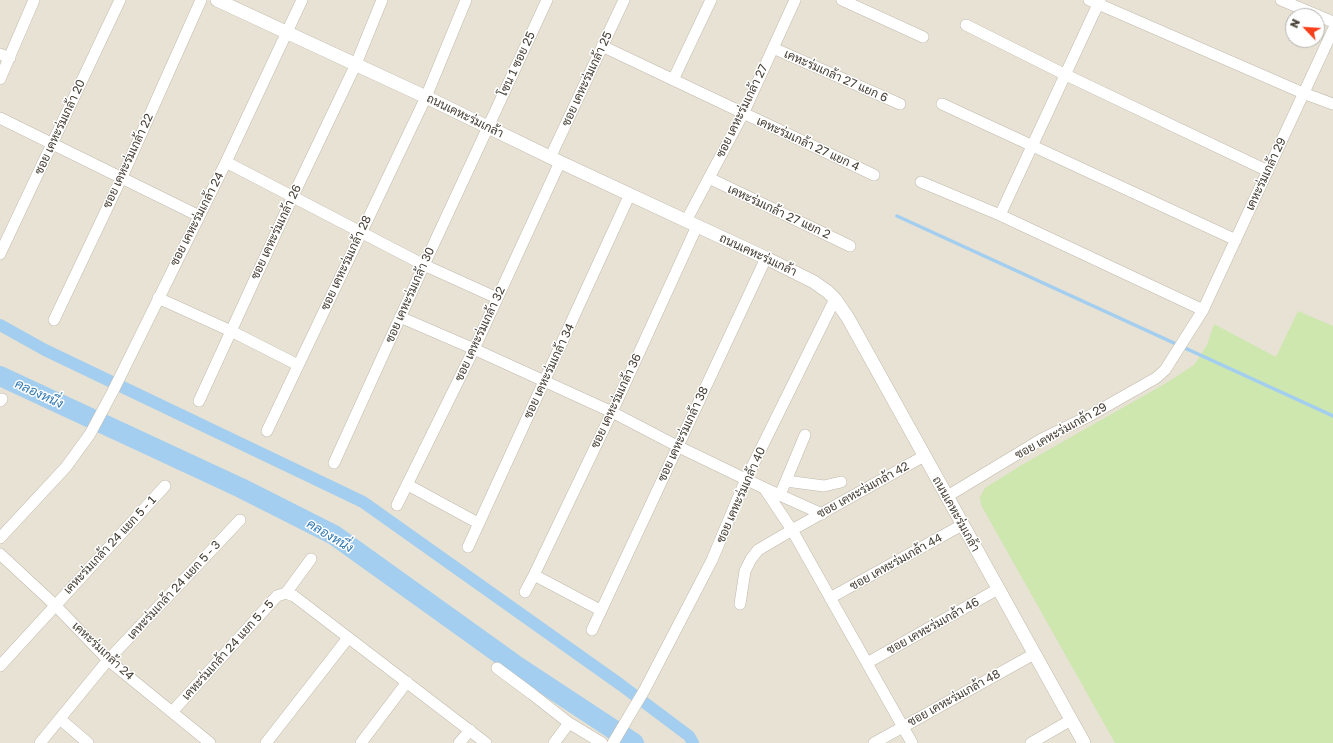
<!DOCTYPE html>
<html>
<head>
<meta charset="utf-8">
<style>
	body { margin:0 }
	#map { position:relative; width:1333px; height:743px; overflow:hidden; background:#f3f0e6; font-family:"Golos Text",sans-serif }
	canvas { display:block }
	.north { position:absolute; left:1285px; top:8px; width:40px; height:40px; box-sizing:border-box; background:#fff; border:1px solid #b5b3af; border-radius:50%; rotate:295deg; font-size:11px; font-weight:700; line-height:16px; text-align:center; color:#464036 }
	.north::after { content:''; display:block; margin:auto; width:14px; height:18px; background:#f83f19; clip-path:polygon(50% 0,100% 100%,50% 72%,0 100%) }
</style>
</head>
<body>
<div id="map">
<canvas width="1333" height="743"></canvas>
<div class="north">N</div>
</div>
<script>
const g = document.querySelector('canvas').getContext('2d');
g.lineJoin = 'round';
function fillPath(path, color) { g.fillStyle = color; g.fill(path, 'evenodd'); }
const shape = rows => new Path2D(rows.map(r => 'M' + r).join(''));
function stroke(path, color, width, dash) { g.strokeStyle = color; g.lineWidth = width; g.lineCap = dash ? 'butt' : 'round'; g.setLineDash(dash || []); g.stroke(path); }
function label(font, color, halo, rows, align = 'center') {
  g.font = font + ' "Golos Text",Sarabun,sans-serif'; g.lineWidth = 3; g.setLineDash([]); g.textBaseline = 'middle'; g.strokeStyle = halo; g.fillStyle = color; for (const [text, x, y, turn = 0] of rows) {
    g.save(); g.translate(x, y); g.rotate((+turn || 0) * Math.PI / 180); g.textAlign = isNaN(turn) ? turn : align; if (halo) g.strokeText(text, 0, 0); g.fillText(text, 0, 0); g.restore();
  }
}
fillPath(shape([
	[0,0,1333,0,1333,743,0,743],
	[1293,16,1317,16,1317,40,1293,40]
]), '#e7e2d4');
fillPath(shape([
	[1298,311,1333,326,1333,743,1115,743,981,505,980,497,985,488,1020,466,1168,382,1194,365,1207,345,1214,324,1276,357]
]), '#cde7af');
stroke(shape([
	[897,216,1333,416]
]), '#a3ceef', 3.5);
stroke(shape([
	[0,325,45,350,363,502,621,685,689,736,693,743]
]), '#a3ceef', 12);
stroke(shape([
	[0,376,241,488,334,535,514,664,634,743]
]), '#a3ceef', 20);
const minor = shape([
	[842,0,923,37],
	[1089,0,1303,93,1333,104],
	[1281,0,1333,22],
	[966,25,1066,75,1268,171],
	[602,46,874,175],
	[773,48,900,104],
	[0,54,10,58],
	[0,79,34,0],
	[673,80,711,0],
	[942,104,1236,240],
	[0,118,199,216],
	[550,158,624,0],
	[226,162,424,265,497,298],
	[709,178,850,246],
	[921,182,1000,215,1203,310],
	[1000,215,1100,0],
	[686,221,743,114,795,0],
	[0,254,120,0],
	[158,298,231,331,298,365],
	[400,317,474,349,612,412,677,446,764,488,822,514],
	[54,320,122,177,201,0],
	[0,401,2,399],
	[199,401,293,196,356,64,382,0],
	[267,431,426,97,466,0],
	[334,463,424,265,547,0],
	[786,481,824,486,841,482],
	[408,485,478,523],
	[764,488,792,530,912,743],
	[780,495,805,435],
	[946,497,1042,439,1089,416,1156,378,1165,370,1203,310,1333,30],
	[397,505,474,349,560,162],
	[0,538,66,467,90,434,113,391,226,162,302,0],
	[468,547,630,194],
	[0,554,55,605,108,660,210,743],
	[534,575,612,412,697,226],
	[525,592,534,575,600,610],
	[286,593,294,596,486,743],
	[286,593,311,559],
	[830,598,962,525],
	[740,604,745,571,751,559,758,550,792,530,924,456],
	[592,630,766,258],
	[867,663,998,589],
	[0,666,165,486],
	[497,668,532,694,569,723,602,743],
	[172,712,277,596,286,593],
	[60,719,88,743],
	[40,743,108,660,240,520],
	[266,743,348,638],
	[361,743,407,682],
	[459,743,470,730],
	[554,743,569,723],
	[613,743,645,689,712,560,746,479,835,299],
	[874,743,1034,654],
	[1031,743,1071,720]
]);
const tertiary = shape([
	[217,0,426,97,560,162,766,258,814,282,828,292,835,299,848,318,1084,743]
]);
stroke(minor, '#c1baac', 12);
stroke(tertiary, '#c1baac', 14);
stroke(minor, '#fff', 11);
stroke(tertiary, '#fff', 13);
label('12px', '#464036', '#fff', [
	["โซน 1 ซอย 25",517,64,-65],
	["เคหะร่มเกล้า 27 แยก 6",836,76,24],
	["ซอย เคหะร่มเกล้า 25",587,79,-65],
	["ซอย เคหะร่มเกล้า 27",742,111,-64],
	["ถนนเคหะร่มเกล้า",465,116,26],
	["ซอย เคหะร่มเกล้า 20",60,127,-65],
	["เคหะร่มเกล้า 27 แยก 4",808,144,25],
	["ซอย เคหะร่มเกล้า 22",128,161,-65],
	["เคหะร่มเกล้า 29",1266,174,-65],
	["เคหะร่มเกล้า 27 แยก 2",779,212,25],
	["ซอย เคหะร่มเกล้า 24",197,219,-63],
	["ซอย เคหะร่มเกล้า 26",276,232,-65],
	["ถนนเคหะร่มเกล้า",758,255,25],
	["ซอย เคหะร่มเกล้า 28",346,263,-65],
	["ซอย เคหะร่มเกล้า 30",410,295,-66],
	["ซอย เคหะร่มเกล้า 32",480,334,-65],
	["ซอย เคหะร่มเกล้า 34",549,371,-65],
	["ซอย เคหะร่มเกล้า 36",616,401,-65],
	["ซอย เคหะร่มเกล้า 29",1061,431,-29],
	["ซอย เคหะร่มเกล้า 38",683,434,-65],
	["ซอย เคหะร่มเกล้า 42",863,490,-29],
	["ซอย เคหะร่มเกล้า 40",741,495,-66],
	["ถนนเคหะร่มเกล้า",956,514,61],
	["เคหะร่มเกล้า 24 แยก 5 - 1",110,545,-47],
	["ซอย เคหะร่มเกล้า 44",896,562,-29],
	["เคหะร่มเกล้า 24 แยก 5 - 3",174,590,-47],
	["ซอย เคหะร่มเกล้า 46",933,626,-29],
	["เคหะร่มเกล้า 24 แยก 5 - 5",228,650,-48],
	["เคหะร่มเกล้า 24",103,651,43],
	["ซอย เคหะร่มเกล้า 48",954,698,-29]
]);
label('italic 13px', '#3077b1', '#fff', [
	["คลองหนึ่ง",39,394,25],
	["คลองหนึ่ง",330,536,31]
]);
</script>
</body>
</html>
